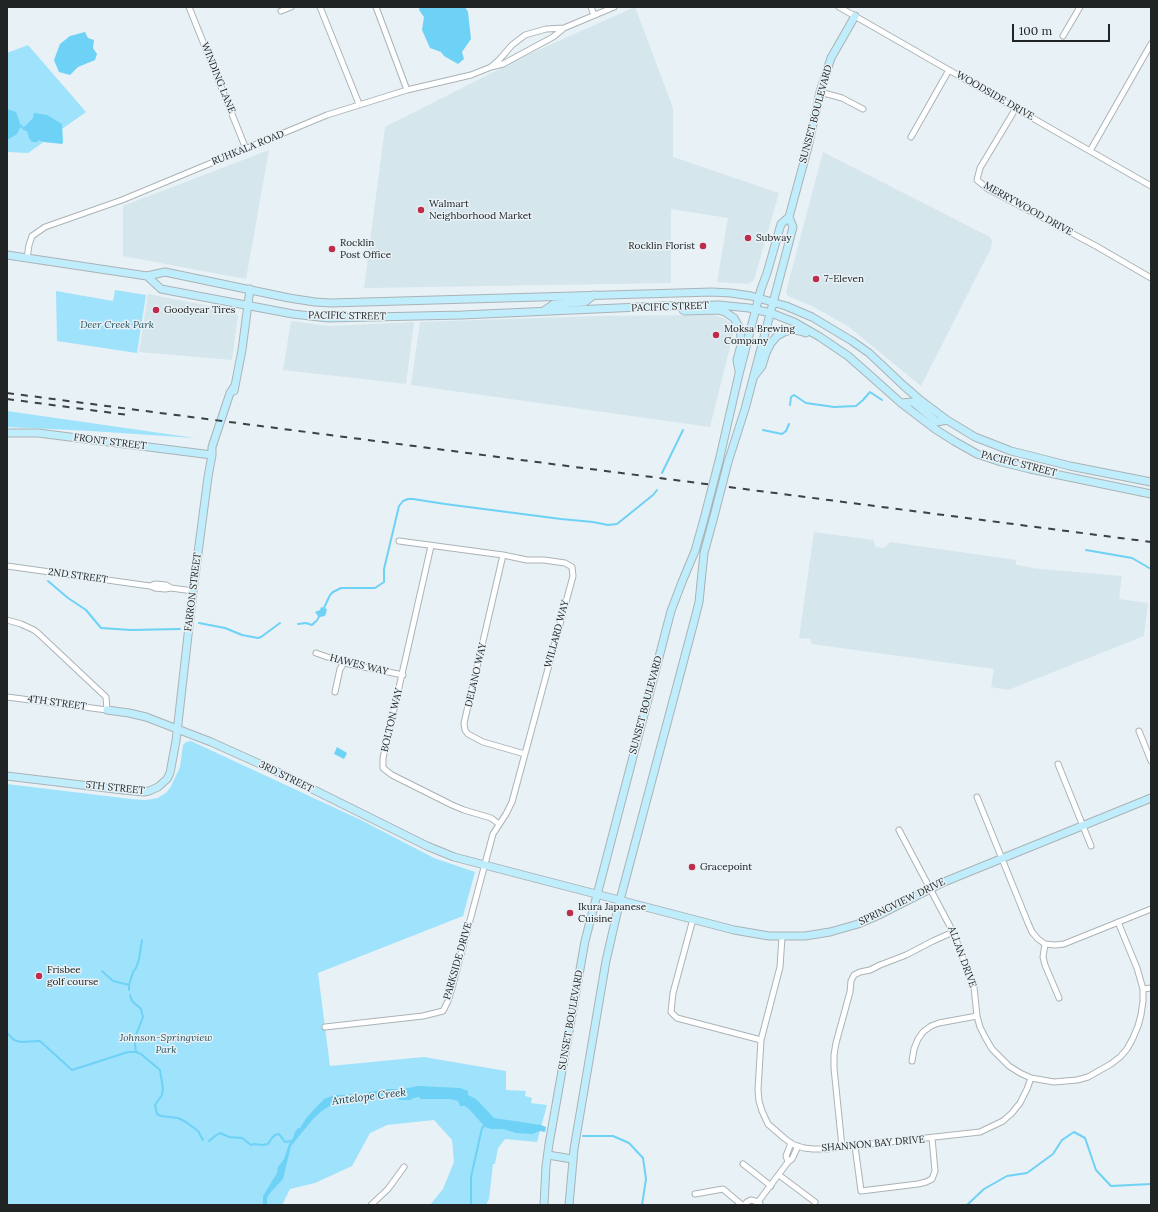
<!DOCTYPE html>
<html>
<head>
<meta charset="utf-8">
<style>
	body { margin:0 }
	#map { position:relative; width:1158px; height:1212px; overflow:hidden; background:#e8f1f5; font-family:Lora,serif }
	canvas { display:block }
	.frame { position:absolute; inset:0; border:8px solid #212425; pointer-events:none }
	.scale { position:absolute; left:1012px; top:24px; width:98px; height:18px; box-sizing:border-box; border:2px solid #212425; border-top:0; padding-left:5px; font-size:12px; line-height:14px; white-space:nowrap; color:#212425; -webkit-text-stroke:3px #e8f1f5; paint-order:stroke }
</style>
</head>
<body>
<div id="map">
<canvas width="1158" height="1212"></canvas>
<div class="frame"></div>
<div class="scale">100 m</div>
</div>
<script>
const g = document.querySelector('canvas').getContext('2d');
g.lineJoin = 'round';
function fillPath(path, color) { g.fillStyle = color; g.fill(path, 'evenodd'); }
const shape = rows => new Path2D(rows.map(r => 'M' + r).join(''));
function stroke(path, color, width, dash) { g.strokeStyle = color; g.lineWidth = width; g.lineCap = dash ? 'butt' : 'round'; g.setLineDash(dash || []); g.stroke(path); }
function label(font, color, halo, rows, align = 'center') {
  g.font = font + ' Lora,serif'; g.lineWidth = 3; g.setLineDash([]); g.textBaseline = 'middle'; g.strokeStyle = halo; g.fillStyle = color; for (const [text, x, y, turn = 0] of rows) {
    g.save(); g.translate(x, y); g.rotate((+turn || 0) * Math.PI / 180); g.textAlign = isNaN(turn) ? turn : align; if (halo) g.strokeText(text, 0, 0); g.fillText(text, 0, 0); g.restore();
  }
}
fillPath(shape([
	[635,7,673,108,673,157,779,193,754,280,748,284,717,282,728,218,671,209,671,283,364,288,385,127,527,55],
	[269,150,246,279,123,256,123,206],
	[823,152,990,237,992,241,991,248,921,386,849,327,812,306,788,296,786,292],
	[148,294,235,311,238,316,232,360,139,352],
	[713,315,723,318,733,325,734,331,710,427,411,385,420,322,597,316],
	[291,321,329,326,414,322,406,384,283,370],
	[814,532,873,540,876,547,884,548,890,542,1016,560,1016,565,1030,567,1030,568,1122,576,1119,599,1148,603,1144,636,1008,690,991,687,994,669,812,644,810,639,799,638]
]), '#d5e6ed');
fillPath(shape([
	[28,45,86,112,28,153,7,152,7,53],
	[115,290,146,295,137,353,57,341,56,291,113,301],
	[7,411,195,438,91,431,7,427],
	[191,741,361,820,434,858,475,872,463,916,318,973,330,1066,424,1057,506,1071,506,1090,526,1091,525,1096,532,1098,531,1103,547,1105,537,1142,505,1139,498,1148,495,1164,493,1164,489,1199,486,1205,430,1205,443,1189,454,1162,452,1140,434,1120,387,1125,370,1133,352,1166,315,1183,290,1189,282,1205,7,1205,7,784,131,799,146,800,158,798,167,792,171,786,180,767,183,745,186,742]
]), '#9fe2fc');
fillPath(shape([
	[420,7,465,7,468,12,471,39,462,52,464,59,458,64,444,56,441,52,430,48,422,30,424,17,419,10],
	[85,32,88,38,94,40,93,48,97,54,95,60,78,67,70,75,59,72,54,60,60,44,70,36],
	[7,109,16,112,21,126,17,134,7,140],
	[34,113,47,115,62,124,63,142,62,144,44,142,38,140,38,142,32,142,29,138,27,131,25,131,24,127,33,118],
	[321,607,327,609,326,613,325,616,320,617,317,622,316,621,318,616,315,612,320,610],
	[337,747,347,753,344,759,334,754],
	[418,1086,460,1088,468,1091,468,1095,476,1099,494,1118,541,1125,546,1127,545,1132,540,1131,532,1134,516,1133,503,1129,491,1129,485,1127,470,1110,465,1106,460,1106,458,1101,450,1099,421,1099,419,1097,413,1098,411,1100,400,1100,391,1096,384,1095,380,1097,367,1101,351,1103,337,1102,323,1110,313,1119,291,1146,283,1179,270,1193,267,1198,267,1205,263,1205,263,1196,277,1173,278,1167,284,1159,289,1144,293,1138,295,1132,298,1128,300,1128,307,1117,324,1099,335,1095,343,1095,351,1094,358,1097,365,1096,369,1092,386,1089,403,1089]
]), '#6ed1f6');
stroke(shape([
	[21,126,24,129],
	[790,405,791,397,794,395,806,403,834,407,856,406,863,400,870,392,882,400],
	[763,430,782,434,786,431,789,424],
	[662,473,683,430],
	[1086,550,1132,558,1151,569],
	[48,581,68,598,86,610,101,628,131,630,180,629],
	[323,610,330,595,333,592,341,588,375,588,384,582,384,569,399,506,403,501,408,499,413,499,445,504,561,519,593,522,608,525,617,524,653,495,657,490],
	[199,623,225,628,242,635,258,638,261,637,280,623],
	[298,624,306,623,312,625,316,621],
	[102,971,113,981,129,985],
	[129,990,129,985,133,972,136,968,139,959,142,940],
	[130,995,132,1001,141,1009,143,1017,136,1035,135,1044,136,1052],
	[7,1033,14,1040,21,1042,40,1041,72,1070,128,1052,136,1052,141,1054,160,1070,163,1089,162,1095,155,1105,157,1114,161,1116,178,1118,186,1122,198,1131,203,1140],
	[583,1136,613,1136,629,1143,643,1158,646,1179,642,1205],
	[209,1141,215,1136,220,1133,229,1137,242,1138,251,1145,254,1144,262,1145,268,1144,272,1138,275,1135,279,1134,285,1142,292,1141],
	[471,1205,471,1177,482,1128,485,1125],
	[967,1205,984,1189,1007,1176,1027,1173,1053,1154,1062,1140,1074,1132,1085,1138,1096,1170,1111,1186,1151,1184]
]), '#6ed1f6', 2);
const street = shape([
	[189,7,246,149],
	[320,7,359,104],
	[376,7,407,90],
	[591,7,594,15],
	[839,7,1151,186],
	[281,11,291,7],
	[564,28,546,29,525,35,512,45,499,60,491,67,503,64,553,37,564,28,614,7],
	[1063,36,1080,7],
	[820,92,842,98,863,109],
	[1016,108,980,168,977,180,988,189,1096,246,1151,278],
	[911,137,949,70],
	[1090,151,1151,44],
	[27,258,29,245,32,236,45,227,122,200,327,115,407,90,471,75,491,67],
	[431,546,383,758,383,768,392,775,452,805,464,810,491,818,499,824],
	[503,555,464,723,465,730,468,734,483,742,525,754],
	[7,566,150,586,155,588,165,589,171,588],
	[150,586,155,584,166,585,171,588,193,591],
	[7,620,21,624,34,630,39,634,106,697,107,710,7,697],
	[316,653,344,663,403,675],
	[335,692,340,669,344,663],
	[1139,731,1151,761],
	[1058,764,1091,846],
	[977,797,1028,923,1032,932,1038,939,1045,944,1055,945,1064,944,1151,909],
	[899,830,953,932,974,987,977,1016,980,1027,985,1037,992,1049,1009,1066,1020,1073,1031,1078,1054,1082,1077,1080,1088,1077,1111,1064,1120,1057,1127,1049,1133,1038,1138,1026,1141,1015,1143,1001,1143,989,1137,968,1118,922],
	[693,919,673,993,671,1012,677,1018,761,1040],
	[782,937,780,967,761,1040,758,1090,759,1101,762,1111,768,1124,784,1138,794,1145,804,1148,813,1149,826,1149,980,1132,1003,1121,1012,1113,1020,1103,1027,1089,1031,1078],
	[1045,944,1043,957,1045,965,1059,998],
	[1143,989,1151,988],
	[325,1027,423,1016,443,1011,448,1001,452,988,490,845,493,834,506,814,512,802,573,576,572,567,565,563,544,560,527,560,503,555,399,541],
	[912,1061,914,1049,918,1039,923,1032,931,1026,939,1023,977,1016],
	[791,1143,786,1156,788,1162,792,1159,798,1146],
	[855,1146,861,1191,918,1184,926,1182,932,1179,935,1171,932,1138],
	[842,1147,834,1068,834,1055,836,1043,850,992,851,981,854,975,860,972,870,970,880,965,906,955,933,941,953,932],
	[743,1164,771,1186],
	[779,1175,815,1202],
	[695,1194,723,1189,742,1205],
	[758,1202,788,1162],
	[371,1205,388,1189,404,1167],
	[744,1205,747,1202,751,1200,755,1201,760,1204]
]);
const secondary = shape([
	[7,255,147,276,165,272,289,298,315,302,331,303,712,292,731,293,751,296,786,306,812,317,852,341,869,353,904,386,919,399,947,420,975,437,1011,451,1031,456,1070,466,1151,482],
	[147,276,161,289,293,314,328,318,462,315,662,306,719,305,749,308,771,313,794,322,820,337,848,356,864,370,901,403,935,429,954,441,977,454,1001,462,1030,469,1151,494],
	[545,310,554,304,585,302,594,295],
	[683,310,685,311,718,310,725,312,734,318,740,329,741,337,741,345,737,360,739,371],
	[755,375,762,366,766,353,771,343,777,336,784,332,792,330,800,331,806,333],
	[234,391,242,350,250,289],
	[901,403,913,402,937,422,947,420],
	[7,433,38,433,212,455],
	[719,461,739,374,761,289,767,273,781,224,789,217,808,147,820,92,831,58,855,16],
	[728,462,745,409,793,227,789,217],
	[107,710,129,713,146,717,211,742,282,774,427,846,454,857,734,930,769,936,805,936,830,932,858,924,881,914,944,882,1151,798],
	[7,776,123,790,144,792,149,791,158,787,167,779,170,773,176,741,193,591,208,477,212,455,212,447,230,393,234,387],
	[548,1155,572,1159],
	[544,1205,546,1166,549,1144,585,941,671,611,682,582,695,551,704,519],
	[569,1205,574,1149,606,961,620,900,695,618,699,602,704,553,713,520]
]);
stroke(street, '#abb3b7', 7);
stroke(secondary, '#abb3b7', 9);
stroke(street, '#fff', 5);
stroke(secondary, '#bfedfb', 7);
stroke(shape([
	[7,393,1151,542],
	[7,399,128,415]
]), '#3d4143', 2, [7, 7]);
const secondaryBridge = shape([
	[704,519,719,461],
	[713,520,728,462]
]);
stroke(secondaryBridge, '#abb3b7', 9, []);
stroke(secondaryBridge, '#bfedfb', 7);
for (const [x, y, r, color] of [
	[421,210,4,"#bd2d4b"],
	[748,238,4,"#bd2d4b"],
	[703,246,4,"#bd2d4b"],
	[332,249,4,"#bd2d4b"],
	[816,279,4,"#bd2d4b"],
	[156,310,4,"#bd2d4b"],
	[716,335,4,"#bd2d4b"],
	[692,867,4,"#bd2d4b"],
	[570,913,4,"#bd2d4b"],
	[39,976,4,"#bd2d4b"]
]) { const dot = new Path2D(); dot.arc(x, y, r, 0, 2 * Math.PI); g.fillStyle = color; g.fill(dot); stroke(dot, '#e8f1f5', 1.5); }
label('10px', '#212425', '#e8f1f5', [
	["WINDING LANE",218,78,68],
	["WOODSIDE DRIVE",995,96,30],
	["SUNSET BOULEVARD",816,114,-75],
	["RUHKALA ROAD",248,148,-22],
	["MERRYWOOD DRIVE",1028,209,29],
	["PACIFIC STREET",670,307,-2],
	["PACIFIC STREET",347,316,1],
	["FRONT STREET",110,442,7],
	["PACIFIC STREET",1019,464,14],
	["2ND STREET",78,576,8],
	["FARRON STREET",193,592,-83],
	["WILLARD WAY",557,634,-75],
	["HAWES WAY",359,665,14],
	["DELANO WAY",476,675,-77],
	["4TH STREET",57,703,8],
	["SUNSET BOULEVARD",646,705,-75],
	["BOLTON WAY",392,720,-77],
	["3RD STREET",286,777,26],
	["5TH STREET",115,788,6],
	["SPRINGVIEW DRIVE",902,902,-26],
	["ALLAN DRIVE",962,957,70],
	["PARKSIDE DRIVE",458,961,-74],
	["SUNSET BOULEVARD",571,1020,-80],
	["SHANNON BAY DRIVE",873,1144,-5]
]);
label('10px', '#212425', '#e8f1f5', [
	["Walmart",429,204],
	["Neighborhood Market",429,216],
	["Subway",756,238],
	["Rocklin",340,243],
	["Post Office",340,255],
	["Rocklin Florist",695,246,"right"],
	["7-Eleven",824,279],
	["Goodyear Tires",164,310],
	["Moksa Brewing",724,329],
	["Company",724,341],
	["Gracepoint",700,867],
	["Ikura Japanese",578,907],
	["Cuisine",578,919],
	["Frisbee",47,970],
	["golf course",47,982]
], 'left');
label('italic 10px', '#285363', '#e8f1f5', [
	["Deer Creek Park",117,325],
	["Johnson-Springview",166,1038],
	["Park",166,1050]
]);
label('italic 11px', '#13404f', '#e8f1f5', [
	["Antelope Creek",369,1097,-7]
]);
</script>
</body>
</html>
